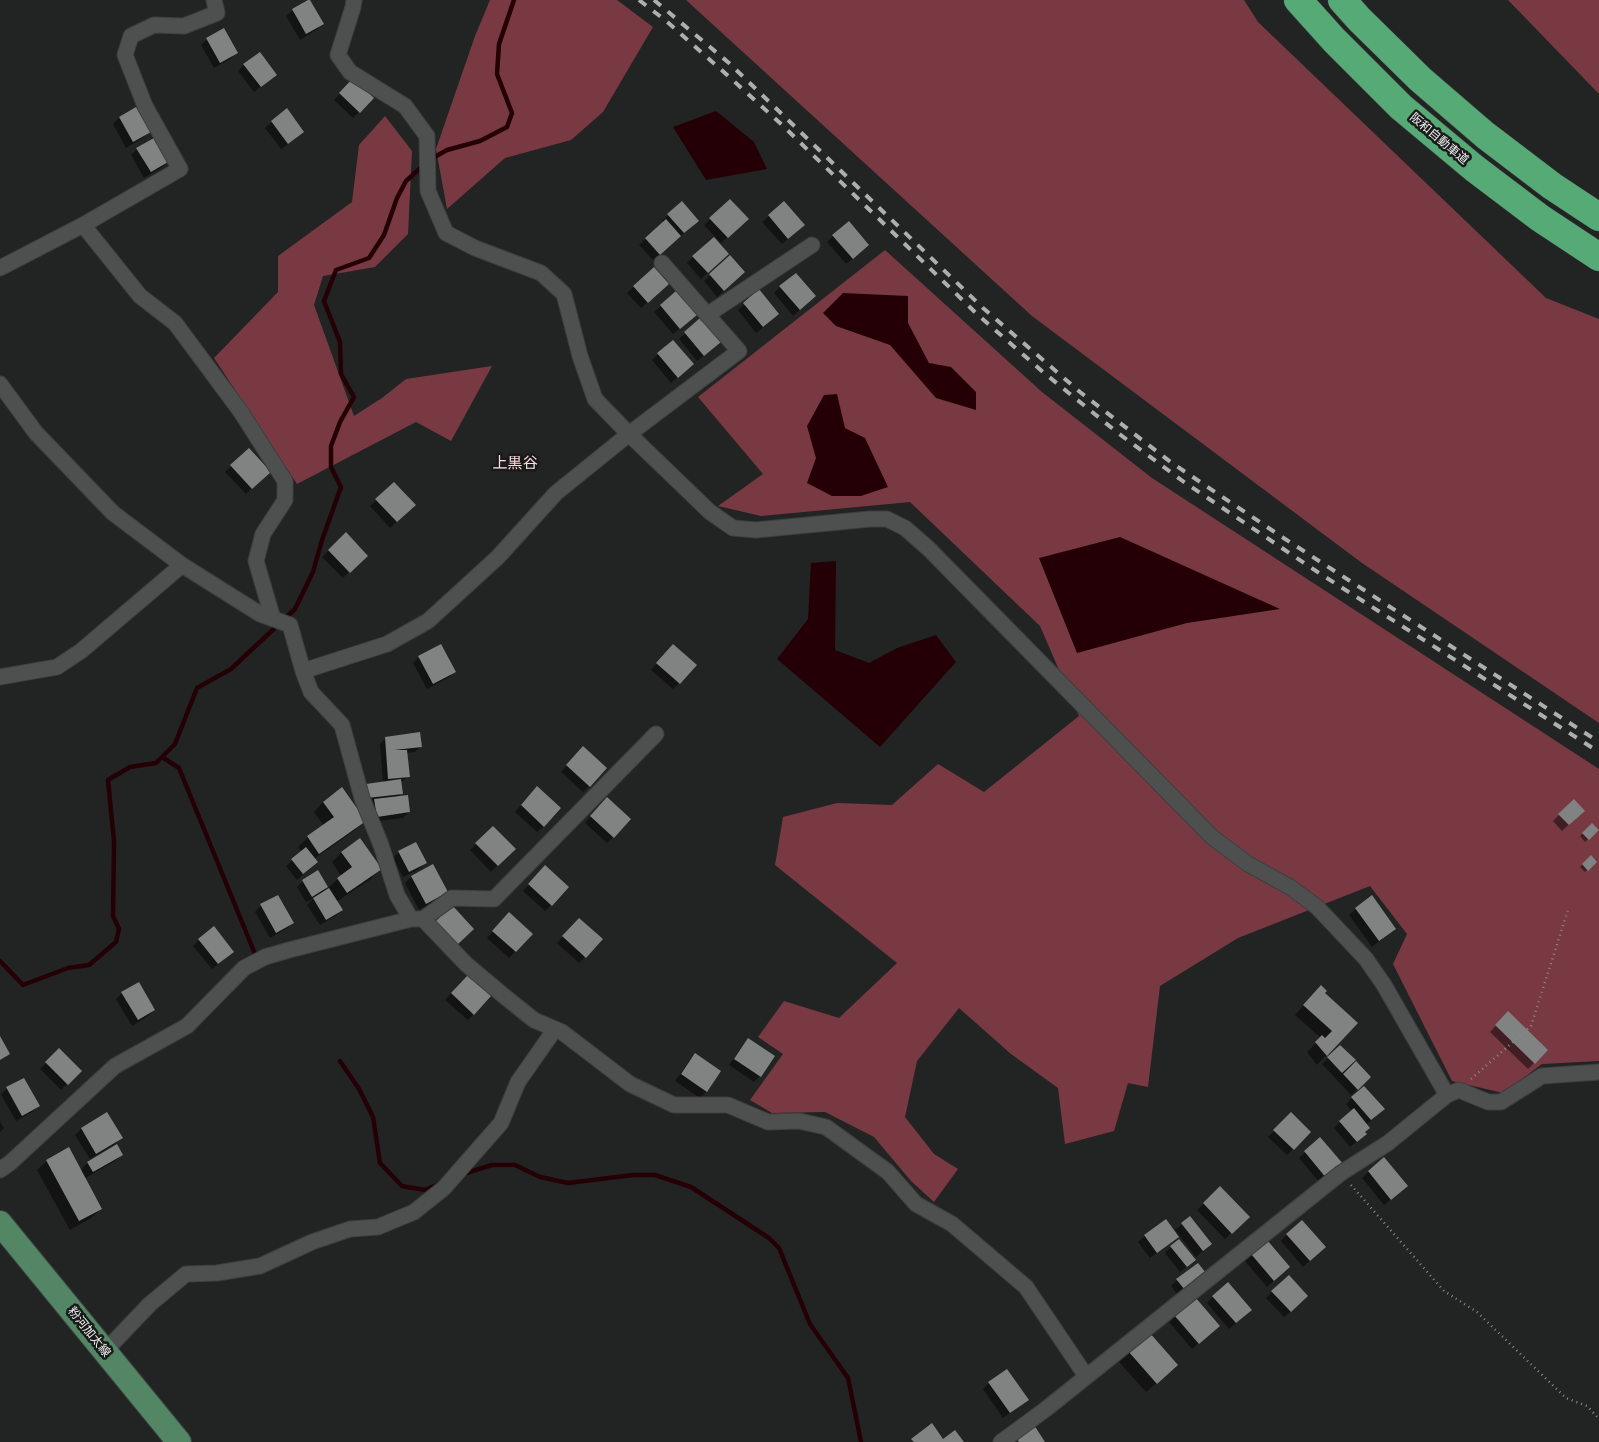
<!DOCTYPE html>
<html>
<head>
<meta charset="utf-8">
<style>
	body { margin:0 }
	canvas { display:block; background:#212422 }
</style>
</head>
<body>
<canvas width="1599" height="1442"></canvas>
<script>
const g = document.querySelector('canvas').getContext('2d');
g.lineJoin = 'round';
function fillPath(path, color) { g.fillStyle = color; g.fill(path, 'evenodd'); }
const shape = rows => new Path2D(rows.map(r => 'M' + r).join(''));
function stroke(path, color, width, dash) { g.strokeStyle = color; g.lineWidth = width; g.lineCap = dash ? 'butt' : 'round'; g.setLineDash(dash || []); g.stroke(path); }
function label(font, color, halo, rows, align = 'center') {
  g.font = font + ' "Roboto Serif","Noto Sans JP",serif'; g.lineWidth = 5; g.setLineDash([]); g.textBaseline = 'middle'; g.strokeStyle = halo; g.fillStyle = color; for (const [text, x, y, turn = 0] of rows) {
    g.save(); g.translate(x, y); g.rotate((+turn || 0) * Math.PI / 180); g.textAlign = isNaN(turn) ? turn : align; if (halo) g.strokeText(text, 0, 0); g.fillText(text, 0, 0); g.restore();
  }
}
fillPath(shape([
	[490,0,617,0,653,27,603,112,571,140,505,158,447,209,436,149,475,36],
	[686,0,1244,0,1258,22,1546,298,1599,319,1599,723,1362,563,1032,316],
	[1508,0,1599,0,1599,94],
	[385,116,412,151,408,234,375,267,323,276,314,305,354,416,382,398,406,379,492,366,451,441,416,422,297,484,214,358,278,292,278,256,352,202,359,145],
	[885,250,1042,392,1152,478,1599,769,1599,1061,1542,1064,1503,1093,1452,1081,1393,964,1407,934,1370,886,1238,938,1160,986,1148,1087,1128,1083,1114,1131,1065,1144,1058,1088,1011,1054,959,1008,917,1061,905,1117,934,1154,958,1169,934,1202,911,1181,874,1137,825,1112,772,1113,750,1100,783,1054,758,1037,784,1001,839,1018,897,963,775,865,783,817,837,803,892,805,938,764,984,792,1079,716,1040,626,910,502,761,516,718,506,763,474,698,397]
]), '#783943');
fillPath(shape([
	[716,111,754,142,767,169,706,180,673,127],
	[843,293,908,296,908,323,929,363,951,367,976,392,976,410,936,398,890,345,836,326,823,313],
	[837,394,845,428,865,438,888,487,861,496,832,496,807,483,816,458,807,426,824,395],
	[1120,537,1280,609,1187,623,1077,653,1039,558],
	[836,561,835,650,869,663,897,648,936,635,956,662,880,747,777,659,808,619,811,563]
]), '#240006');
fillPath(shape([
	[309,1,322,24,316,30,300,40,286,16,293,10],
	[207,39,237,52,230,59,214,68,201,45],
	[244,65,275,75,254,92,238,71],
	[353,80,372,98,353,118,334,100],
	[136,109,149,132,143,138,126,148,113,124,119,118],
	[272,122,297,138,281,149,265,128],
	[137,149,167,162,161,168,144,178,131,155],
	[784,203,797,231,782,244,762,222],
	[668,215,691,227,653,260,639,245,664,223,662,221],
	[710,219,741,225,721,243,704,225],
	[833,236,861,251,846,264,827,242],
	[693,257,721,260,701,279,687,263],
	[730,257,737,278,717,297,704,281],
	[653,268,661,290,641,308,627,293],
	[780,287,809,302,793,316,774,293],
	[759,291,772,320,756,333,738,310],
	[676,293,689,321,673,334,654,312],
	[700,320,713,348,697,361,679,339],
	[673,341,686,370,671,383,652,360],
	[249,450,269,472,246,494,225,472],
	[394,483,414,505,390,528,370,506],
	[346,534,366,556,343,578,322,557],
	[667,652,679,683,673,689,651,670],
	[419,657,454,672,448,678,427,689,413,663],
	[386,738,421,746,415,752,406,753,408,776,400,783,401,793,397,798,409,812,403,818,371,822,369,807,373,802,362,804,383,783,380,744],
	[577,754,590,786,583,792,561,772],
	[531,794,544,826,537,832,515,812],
	[1573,801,1583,811,1562,831,1553,821],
	[323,802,364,821,355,830,314,859,316,862,297,880,286,866,302,852,298,847,308,837,324,826,314,812],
	[601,805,613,837,607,843,585,823],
	[1592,824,1598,830,1585,842,1580,836],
	[493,827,514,849,491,872,470,850],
	[360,840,380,869,371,879,336,902,341,910,335,916,320,925,307,905,314,898,306,902,297,887,303,881,327,887,320,895,329,889,328,888,341,876,332,862,341,853],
	[399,852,425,863,419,869,403,877,393,858],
	[1590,857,1595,862,1585,872,1580,867],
	[539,873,551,905,545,911,523,891],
	[411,877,447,892,440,898,419,910,405,883],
	[261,905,292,923,286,929,270,938,255,912],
	[1356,909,1395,929,1372,947,1349,915],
	[503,920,532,934,509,958,487,938],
	[573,925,585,957,579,963,557,943],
	[199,940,226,958,212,969,193,946],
	[461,982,474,1014,468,1020,445,1000],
	[122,993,154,1010,148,1016,132,1026,116,999],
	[1323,993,1356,1023,1317,1065,1307,1052,1321,1038,1295,1015,1312,996],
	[1508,1013,1547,1050,1528,1069,1490,1032],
	[748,1039,760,1076,754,1082,729,1065],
	[1340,1046,1370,1077,1351,1095,1322,1064],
	[59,1050,80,1071,61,1090,40,1069],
	[695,1055,720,1072,706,1092,700,1098,675,1081,689,1061],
	[7,1088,38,1106,32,1112,16,1121,1,1095],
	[1352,1098,1377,1115,1366,1125,1359,1140,1350,1147,1334,1128,1352,1111,1346,1104],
	[1291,1114,1310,1132,1287,1155,1268,1137],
	[0,1122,4,1128,0,1132],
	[81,1129,121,1138,115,1144,90,1159,75,1135],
	[1320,1139,1342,1165,1321,1184,1299,1158],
	[116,1146,121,1155,115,1161,84,1179,101,1209,91,1218,70,1230,37,1170,47,1161,80,1171,87,1163],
	[1369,1171,1400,1192,1384,1205,1362,1178],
	[1220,1188,1248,1217,1225,1239,1197,1210],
	[1190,1218,1210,1244,1196,1257,1175,1230],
	[1287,1234,1318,1253,1303,1267,1281,1241],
	[1145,1236,1177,1237,1150,1258,1138,1242],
	[1171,1247,1188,1266,1180,1272,1165,1253],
	[1251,1254,1289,1267,1267,1287,1245,1261],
	[1204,1273,1178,1295,1171,1286,1177,1280],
	[1272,1292,1307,1296,1284,1317,1266,1298],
	[1213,1297,1244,1316,1229,1329,1207,1303],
	[1195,1299,1212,1332,1192,1349,1169,1322],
	[1129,1352,1167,1374,1146,1392,1119,1362],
	[989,1383,1027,1400,1003,1418,983,1389]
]), '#0007');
stroke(shape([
	[431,159,447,150,480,141,507,127,512,113,497,74,499,44,514,0],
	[162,757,179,768,255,954],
	[0,961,23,985,68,968,89,965,116,942,119,929,113,916,114,841,108,780,130,767,156,763,175,744,197,688,231,669,295,609,313,572,322,540,341,487,331,467,331,446,340,422,354,397,341,374,340,342,324,301,336,270,369,258,384,235,397,198,406,181,425,164],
	[340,1061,359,1089,373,1117,380,1163,402,1186,425,1190,439,1184],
	[463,1174,492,1165,515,1165,540,1177,568,1183,633,1175,655,1175,691,1187,769,1238,779,1248,810,1324,848,1378,861,1442]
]), '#240006', 4.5);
fillPath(shape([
	[308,0,310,0,324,24,306,34,292,9],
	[224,28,238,53,220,63,206,38],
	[260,52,277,75,261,87,243,64],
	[353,78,374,98,360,113,339,93],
	[136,107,151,132,133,142,119,117],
	[287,108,304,132,288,144,271,121],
	[154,138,168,162,151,172,136,148],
	[730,199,749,219,728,238,709,218],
	[682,201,699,221,684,233,667,214],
	[784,201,805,225,788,239,768,215],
	[666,219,681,236,660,255,645,238],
	[849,221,869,245,853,259,832,235],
	[714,237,729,254,708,273,692,256],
	[730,255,745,272,724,291,709,274],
	[654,267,669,284,648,303,633,286],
	[796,273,816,296,800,310,779,286],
	[759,289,779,314,763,327,743,303],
	[676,291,697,315,680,329,660,305],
	[700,318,721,342,704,356,684,332],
	[673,340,694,364,678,378,657,353],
	[249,448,271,472,252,489,230,465],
	[394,482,416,505,397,522,375,499],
	[346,532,368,556,350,573,328,550],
	[441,644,456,672,433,684,418,656],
	[673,644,697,665,680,684,656,663],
	[420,732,422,747,394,750,407,750,410,777,388,779,385,737],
	[583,746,607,768,590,787,566,765],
	[401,779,403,794,367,798,366,784],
	[537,786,561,808,544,827,521,805],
	[342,787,366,821,319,854,307,836,334,817,323,802],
	[408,795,410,812,377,817,374,799],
	[607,797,631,819,614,838,590,816],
	[1574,799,1585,811,1569,825,1558,814],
	[1592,823,1599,830,1589,840,1582,833],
	[493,826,516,849,498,866,475,843],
	[360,838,382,869,347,893,337,878,352,867,341,852],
	[416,842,427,863,409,872,398,851],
	[306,847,318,862,303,874,291,859],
	[1591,855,1597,862,1588,871,1582,864],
	[433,864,448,892,426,904,411,876],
	[545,865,569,887,552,906,528,884],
	[318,870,328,887,312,897,302,880],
	[329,888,343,910,326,920,313,898],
	[278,895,294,923,276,933,260,904],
	[1372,895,1396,929,1379,941,1355,908],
	[452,905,474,929,456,946,434,923],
	[509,912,533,934,516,952,492,931],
	[579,918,603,939,586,958,562,936],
	[214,926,234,952,218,964,198,939],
	[468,975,491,996,474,1015,451,993],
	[139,982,155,1010,138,1020,121,992],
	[1321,985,1327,991,1325,993,1358,1023,1327,1056,1315,1042,1322,1035,1325,1038,1332,1031,1303,1005],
	[1508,1011,1548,1050,1535,1064,1495,1025],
	[0,1036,10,1054,0,1060],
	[748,1038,775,1056,761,1077,734,1059],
	[1340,1045,1356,1060,1342,1073,1327,1057],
	[59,1048,82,1071,68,1085,45,1062],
	[695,1053,721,1071,707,1092,681,1074],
	[1356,1061,1371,1077,1358,1090,1343,1074],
	[24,1078,40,1106,22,1116,6,1087],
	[1364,1086,1385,1109,1371,1120,1351,1097],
	[1354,1108,1370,1128,1365,1132,1367,1134,1357,1142,1339,1121],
	[107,1112,123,1138,96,1154,81,1128],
	[1291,1112,1311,1132,1294,1150,1273,1130],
	[1320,1137,1344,1165,1327,1179,1304,1151],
	[117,1144,123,1155,93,1172,87,1162],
	[69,1147,102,1209,79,1221,46,1160],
	[1384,1157,1408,1186,1391,1200,1368,1171],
	[1220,1186,1250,1217,1232,1234,1203,1203],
	[1190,1216,1212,1244,1203,1251,1181,1223],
	[1166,1219,1179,1237,1157,1253,1144,1235],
	[1302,1220,1326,1247,1310,1261,1286,1234],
	[1179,1239,1196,1260,1187,1267,1170,1246],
	[1267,1240,1290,1267,1274,1281,1251,1254],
	[1198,1263,1206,1273,1185,1290,1176,1279],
	[1289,1275,1308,1296,1291,1312,1271,1291],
	[1228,1282,1252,1310,1236,1323,1212,1296],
	[1195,1297,1220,1326,1199,1344,1174,1315],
	[1149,1332,1178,1365,1157,1384,1128,1351],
	[1007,1369,1029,1400,1010,1413,988,1382],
	[932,1423,943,1439,955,1430,964,1442,914,1442,911,1439],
	[1034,1425,1045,1442,1019,1442,1016,1437]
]), '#808381');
const street = shape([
	[354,0,353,7,338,55,350,72,405,106,427,136,428,191,446,233,475,248,541,273,564,294,580,356,595,399,629,434,710,512,733,528,756,530,870,519,887,519,905,528,928,548,1212,837,1248,864,1290,887,1317,907,1366,959,1384,985,1447,1095],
	[83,225,140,296,175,323,241,412,285,481,285,500,263,534,256,561,273,619],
	[0,268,83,225,180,169,145,106,125,55,131,36,154,25,184,26,217,13,214,0],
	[707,315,812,245],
	[0,384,36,433,113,513,182,565,260,614,290,625,303,671,311,692,342,725,362,798,381,845,397,895,411,919],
	[303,671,387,644,428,621,498,557,556,493,629,434,739,351,662,263],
	[0,677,57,667,81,651,182,565],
	[423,919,452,898,494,899,656,734],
	[0,1170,10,1163,115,1066,187,1026,244,968,265,957,289,950,411,919,423,919,466,964,504,996,534,1020,562,1032,630,1084,674,1105,728,1105,768,1122,799,1121,826,1127,888,1172,916,1204,952,1224,1026,1287,1086,1376],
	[105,1351,150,1304,186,1274,217,1273,260,1266,312,1242,350,1229,378,1227,414,1212,444,1188,501,1123,518,1082,555,1029],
	[1001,1442,1046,1409,1341,1173,1388,1143,1447,1095,1459,1090,1488,1102,1501,1102,1542,1076,1599,1072]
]);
const primary = shape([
	[0,1223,179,1442]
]);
const highway = shape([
	[1298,0,1334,40,1401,107,1474,168,1540,218,1599,257],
	[1342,0,1359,19,1420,79,1485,135,1552,186,1599,217]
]);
stroke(street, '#3d3f3e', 17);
stroke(primary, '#3d3f3e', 26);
stroke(highway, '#3d3f3e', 29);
stroke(shape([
	[1471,1079,1531,1026,1568,910],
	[1351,1185,1444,1291,1477,1312,1566,1398,1587,1406,1599,1419]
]), '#888a89', 2.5, [1, 4]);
stroke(street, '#4d504e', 15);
stroke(primary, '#528665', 24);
stroke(highway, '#55aa75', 28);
stroke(shape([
	[639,0,665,20,726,74,780,123,978,315,1043,372,1118,433,1184,482,1319,573,1599,752],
	[654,0,729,63,983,308,1080,392,1172,463,1282,537,1599,742]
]), '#adafae', 4, [9, 9]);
label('12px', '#f0f2f1', '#181b19', [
	["阪和自動車道",1439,139,40],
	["粉河加太線",89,1332,51]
]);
label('15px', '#fedadd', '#181b19', [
	["上黒谷",515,464]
]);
</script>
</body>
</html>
